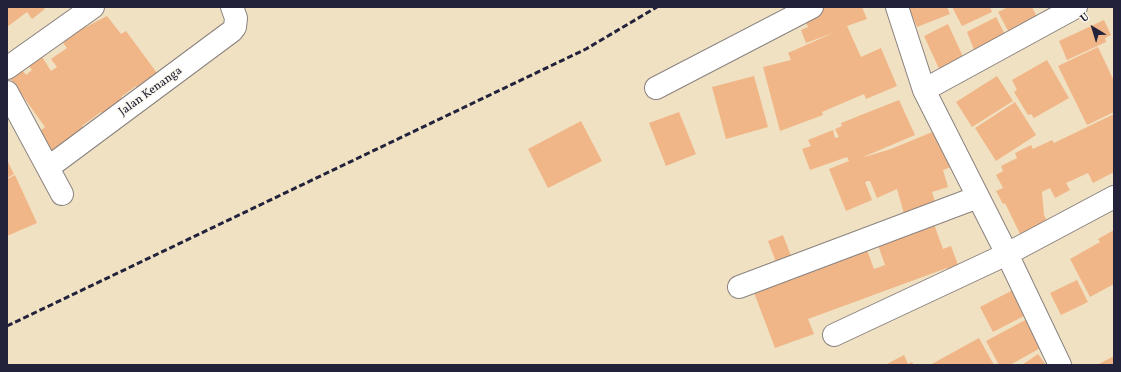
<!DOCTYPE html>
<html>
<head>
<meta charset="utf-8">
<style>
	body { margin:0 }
	#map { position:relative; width:1121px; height:372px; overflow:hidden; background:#f0e1c3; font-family:Vollkorn,serif }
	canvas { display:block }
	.frame { position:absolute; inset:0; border:8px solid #22223b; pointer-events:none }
	.north { position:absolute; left:1073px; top:8px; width:40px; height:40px; -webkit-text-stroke:3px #fbf7ec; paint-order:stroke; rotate:322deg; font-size:11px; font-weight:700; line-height:16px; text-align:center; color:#22223b }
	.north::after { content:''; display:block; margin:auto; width:14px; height:18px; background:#22223b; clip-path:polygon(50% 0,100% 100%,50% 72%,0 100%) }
</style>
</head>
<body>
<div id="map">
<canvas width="1121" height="372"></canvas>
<div class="frame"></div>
<div class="north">U</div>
</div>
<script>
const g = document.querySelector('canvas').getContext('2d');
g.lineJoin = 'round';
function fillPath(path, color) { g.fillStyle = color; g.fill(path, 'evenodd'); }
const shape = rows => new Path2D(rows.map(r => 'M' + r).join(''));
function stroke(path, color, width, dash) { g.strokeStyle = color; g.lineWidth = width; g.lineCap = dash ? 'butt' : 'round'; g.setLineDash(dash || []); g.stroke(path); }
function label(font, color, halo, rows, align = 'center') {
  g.font = font + ' Vollkorn,serif'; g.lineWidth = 3; g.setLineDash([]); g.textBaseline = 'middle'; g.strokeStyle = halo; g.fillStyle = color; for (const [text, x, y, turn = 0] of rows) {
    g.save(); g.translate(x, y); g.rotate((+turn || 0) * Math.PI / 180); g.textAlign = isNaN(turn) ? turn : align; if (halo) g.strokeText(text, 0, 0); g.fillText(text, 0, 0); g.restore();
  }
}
fillPath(shape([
	[7,7,43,7,45,9,32,19,27,12,7,27],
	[825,7,862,7,867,19,847,26,861,57,881,48,897,86,866,99,864,94,822,112,823,115,780,131,763,67,791,60,788,53,833,33,806,43,801,30,808,27,803,16],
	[947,7,950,14,917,27,909,8],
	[952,7,990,7,992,12,962,26],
	[1008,7,1032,7,1040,23,1012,38,998,12],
	[107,16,121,34,126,31,157,73,138,89,136,86,121,97,124,101,103,115,101,112,82,126,84,128,52,151,39,132,45,127,7,74,19,66,26,75,32,70,26,62,39,52,51,71,57,67,51,59,67,48,60,39,82,26,84,28],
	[996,17,1008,40,976,55,967,32],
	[1104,20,1111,35,1105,38,1106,42,1067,60,1059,41],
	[948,24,965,61,941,73,924,36],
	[1098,47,1114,81,1114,112,1087,125,1058,66],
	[1047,60,1069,98,1034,118,1031,114,1028,115,1014,92,1017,90,1012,80],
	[754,76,768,127,726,139,712,87],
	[997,76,1013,101,972,127,956,102],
	[899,100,915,135,861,158,891,149,942,128,957,165,943,170,948,187,932,192,936,205,904,214,897,189,877,198,870,181,868,181,865,182,872,200,846,211,829,169,849,161,847,157,810,170,802,149,811,146,808,140,833,130,835,138,839,137,835,129,842,126,841,123],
	[1015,102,1036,135,996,161,975,128],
	[679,112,696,154,666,166,649,123],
	[1114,114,1114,172,1093,183,1088,173,1066,183,1070,190,1055,198,1050,188,1042,192,1044,215,1047,221,1020,234,1005,203,1003,204,996,191,1003,188,996,175,1003,171,1001,166,1017,158,1015,153,1031,145,1033,149,1052,140,1054,143],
	[581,121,602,161,548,188,528,149],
	[7,160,14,174,7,178],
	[15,175,37,223,7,236,7,179],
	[934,224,943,249,951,246,960,270,949,274,947,268,808,319,814,334,775,348,753,290,864,242,874,269,885,265,878,245],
	[1114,230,1114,284,1090,297,1070,259,1100,242,1098,239],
	[783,235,791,256,776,262,768,241],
	[1077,280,1088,302,1061,315,1050,293],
	[1013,290,1026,315,993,332,980,307],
	[1029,318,1044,346,1010,365,999,365,986,341],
	[979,338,994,365,930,365],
	[1038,354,1046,365,1022,365],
	[904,355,908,364,912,362,914,365,885,365],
	[1114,356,1114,365,1097,365]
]), '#f1b687');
const minor = shape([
	[897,7,924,90,1007,254,1060,365],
	[7,68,93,7],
	[656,88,812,7],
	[924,90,1076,7],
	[7,92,62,194],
	[49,167,232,31,235,27,236,18,232,7],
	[739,287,978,197],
	[834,335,1007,254,1114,197]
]);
stroke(minor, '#89827f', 24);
stroke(minor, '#fff', 22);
stroke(shape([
	[7,326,586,49,657,7]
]), '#22223b', 3, [6, 3]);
label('12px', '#22223b', '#fbf7ec', [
	["Jalan Kenanga",151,92,-36]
]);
</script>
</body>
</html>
